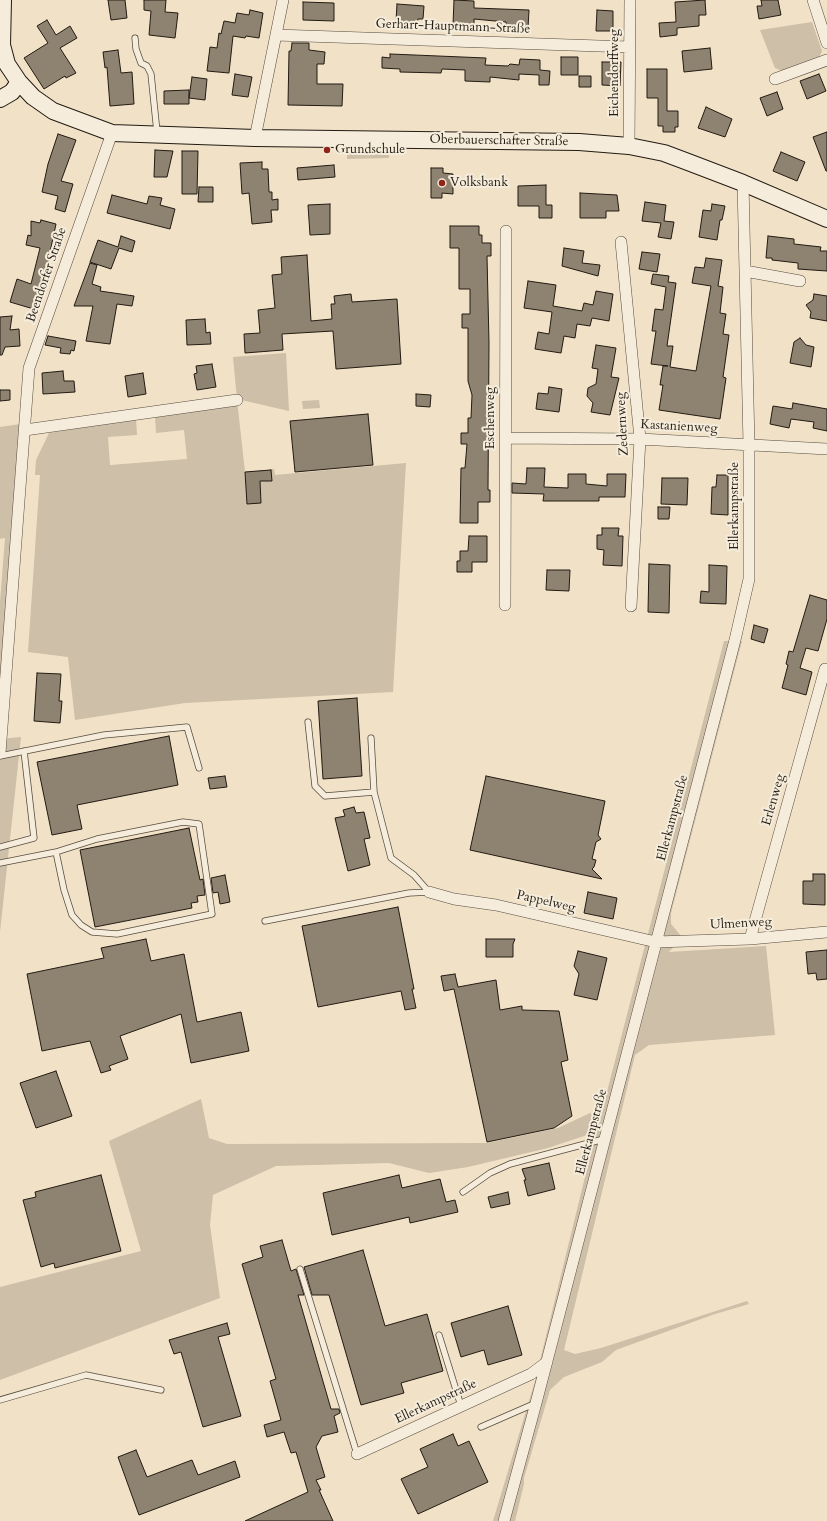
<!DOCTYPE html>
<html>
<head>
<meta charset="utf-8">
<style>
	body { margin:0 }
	canvas { display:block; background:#f0e1c7 }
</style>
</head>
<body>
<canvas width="827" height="1521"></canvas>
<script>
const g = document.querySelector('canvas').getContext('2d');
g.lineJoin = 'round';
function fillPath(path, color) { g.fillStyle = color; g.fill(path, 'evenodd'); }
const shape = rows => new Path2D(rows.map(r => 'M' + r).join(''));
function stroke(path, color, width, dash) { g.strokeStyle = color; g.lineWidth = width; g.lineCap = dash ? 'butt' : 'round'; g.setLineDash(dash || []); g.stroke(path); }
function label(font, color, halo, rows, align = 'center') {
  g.font = font + ' Cardo,serif'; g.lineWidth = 4; g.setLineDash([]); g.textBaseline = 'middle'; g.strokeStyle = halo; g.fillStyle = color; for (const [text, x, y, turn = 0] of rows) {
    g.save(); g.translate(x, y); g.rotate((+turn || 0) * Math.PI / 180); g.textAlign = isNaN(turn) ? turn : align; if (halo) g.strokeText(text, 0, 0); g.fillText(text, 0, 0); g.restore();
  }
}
fillPath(shape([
	[812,22,822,51,819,58,782,71,775,68,760,30],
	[347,148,389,148,389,158,347,159],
	[286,353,289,411,237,399,233,357],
	[237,400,245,472,274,469,275,475,406,463,393,692,185,703,75,720,68,657,28,652,40,475,35,475,36,460,49,433,136,419,137,435,108,437,110,465,187,459,184,430,156,433,155,416],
	[319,400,320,408,303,409,302,401],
	[20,424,0,694,0,602,5,538,0,539,0,427],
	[724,641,742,641,671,913,671,924,682,937,669,952,766,946,775,1035,649,1045,635,1055,564,1350,575,1354,601,1348,747,1301,749,1304,712,1315,616,1350,602,1362,564,1377,550,1390,524,1478,524,1484,515,1521,493,1521,535,1381,596,1132,548,1148,468,1167,429,1173,389,1163,276,1166,213,1195,210,1225,220,1298,0,1380,0,1287,141,1251,109,1141,201,1099,209,1138,227,1144,487,1143,558,1128,603,1107],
	[21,737,0,932,0,739]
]), '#cdbfa8');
const building = shape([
	[108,0,125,0,127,18,111,20,108,0],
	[144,0,166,0,165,12,178,13,175,38,149,35,151,11,144,10,144,0],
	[454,0,474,1,474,8,529,10,528,28,520,28,519,31,509,30,509,27,506,27,506,22,474,19,474,26,453,25,454,0],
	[705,0,706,15,699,15,699,26,677,28,677,35,660,37,659,23,676,22,675,2,705,0],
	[761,0,778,0,781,15,759,19,757,6,762,6,761,0],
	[303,2,334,3,334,21,303,20,303,2],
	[397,4,424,6,423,19,418,19,417,23,396,21,397,4],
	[250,10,263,13,259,38,246,36,245,38,233,36,229,73,207,71,210,47,217,48,219,33,221,34,224,21,235,23,237,13,249,15,250,10],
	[597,10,613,11,613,31,596,31,597,10],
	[47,20,56,35,70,26,77,38,60,48,76,73,66,78,65,76,44,89,24,58,48,43,37,26,47,20],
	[292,43,309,43,309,50,325,52,324,64,317,64,317,84,343,84,342,106,288,105,289,51,291,51,292,43],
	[710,48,712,69,684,72,682,51,710,48],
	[118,50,121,73,132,72,134,104,110,106,107,67,105,68,103,52,118,50],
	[390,54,486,58,485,65,508,66,510,64,519,65,520,59,540,60,540,70,550,71,549,85,539,85,539,75,519,74,519,80,490,77,490,82,465,81,465,70,442,69,441,73,400,72,400,69,382,68,382,57,390,58,390,54],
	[561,57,578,57,578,75,561,75,561,57],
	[602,62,621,62,620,86,602,85,602,62],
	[647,69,667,69,667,111,678,111,678,127,675,127,675,132,663,132,663,126,658,126,658,98,647,98,647,69],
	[235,74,252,77,248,97,232,95,235,74],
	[819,74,826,91,807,99,800,81,819,74],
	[579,76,591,76,591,87,579,87,579,76],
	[192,77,207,79,205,100,189,98,192,77],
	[189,90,189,104,164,104,164,91,189,90],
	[777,92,783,109,767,116,760,98,777,92],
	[706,107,732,119,725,137,698,128,706,107],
	[827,132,827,171,826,171,813,137,827,132],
	[58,134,76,140,61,181,73,184,65,212,55,209,58,196,42,192,48,164,58,134],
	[155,150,173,151,167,177,154,177,155,150],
	[182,151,198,151,197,194,182,194,182,151],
	[781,152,805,162,797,181,773,171,781,152],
	[262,162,262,169,268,169,269,192,272,192,272,200,278,199,278,210,271,210,272,222,252,224,249,193,242,194,240,163,262,162],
	[334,165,335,177,298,180,297,168,334,165],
	[431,168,443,168,443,173,453,174,453,194,442,193,442,198,431,198,431,168],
	[546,185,546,205,552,205,552,218,539,218,539,206,518,206,518,186,546,185],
	[199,187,213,187,213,202,198,202,199,187],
	[580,193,617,195,619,211,606,211,606,218,580,218,580,193],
	[112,195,147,204,149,196,162,198,160,205,175,209,170,229,107,213,112,195],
	[645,202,666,205,664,221,674,222,671,239,658,237,661,223,642,221,645,202],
	[330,204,330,234,310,235,308,205,330,204],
	[712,204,725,206,722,220,720,220,717,240,699,237,703,210,711,211,712,204],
	[41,220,56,224,44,280,46,281,37,310,10,302,17,279,31,284,40,248,26,245,28,235,31,236,31,221,40,223,41,220],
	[450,226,479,226,479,235,482,235,482,243,491,243,491,256,487,256,489,343,488,490,490,490,490,502,478,502,478,523,460,523,461,468,465,468,467,444,461,444,461,433,468,433,468,418,471,418,472,395,468,381,468,328,462,328,462,314,470,314,470,289,459,289,459,248,450,248,450,226],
	[121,236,135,241,132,252,119,248,111,269,90,262,98,240,118,247,121,236],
	[768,236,794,239,794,244,821,247,820,251,827,251,827,271,798,269,798,263,772,260,772,258,766,258,768,236],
	[564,248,584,251,582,263,600,265,598,276,562,266,564,248],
	[642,252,660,254,657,272,639,269,642,252],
	[307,255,311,321,332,319,331,304,335,304,334,296,351,294,352,302,397,299,401,364,336,369,333,331,282,334,283,350,245,353,244,334,260,333,258,310,275,308,272,275,282,274,281,257,307,255],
	[706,258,722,260,718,286,723,287,720,313,726,314,723,334,729,335,723,377,726,378,720,419,659,410,663,385,660,385,663,366,668,366,651,364,656,331,652,331,655,309,663,310,666,287,651,284,653,274,669,276,668,282,676,283,667,346,673,346,670,367,696,371,711,286,692,283,695,267,704,268,706,258],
	[90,263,97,265,92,284,101,287,100,291,134,296,132,306,117,304,110,344,86,341,93,306,74,306,90,263],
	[528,281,556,285,553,306,582,311,584,303,593,305,596,291,613,294,609,321,592,318,590,326,577,324,575,338,564,336,561,353,535,349,538,332,549,334,552,312,524,308,528,281],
	[814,294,827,296,827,321,810,318,811,312,806,305,813,300,814,294],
	[12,316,10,330,19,329,20,346,5,347,2,355,0,355,0,317,12,316],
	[205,319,206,333,210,332,211,344,187,345,186,320,205,319],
	[48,336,76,341,74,351,71,350,70,354,60,353,61,348,45,345,48,336],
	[800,338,806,345,814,347,811,367,790,363,794,342,800,338],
	[596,345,616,348,611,377,619,378,610,415,591,412,593,403,587,396,588,388,596,384,598,369,592,368,596,345],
	[212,364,216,387,197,390,194,374,197,373,196,366,212,364],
	[63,371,64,381,74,381,75,392,43,394,42,373,63,371],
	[143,373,146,394,128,397,125,376,143,373],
	[549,387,562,389,559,412,536,409,538,393,548,394,549,387],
	[0,390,10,390,10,400,0,401,0,390],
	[416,394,431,395,430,407,416,406,416,394],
	[793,403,827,409,827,431,813,428,814,422,791,419,789,428,770,424,773,406,792,409,793,403],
	[368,414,373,465,295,472,290,421,368,414],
	[527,468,545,468,544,487,568,488,568,474,586,474,586,484,607,486,607,474,626,474,625,497,599,497,599,501,543,501,544,494,512,493,512,483,526,484,527,468],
	[271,470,272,481,260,481,261,503,247,504,245,472,271,470],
	[717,475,728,475,728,515,711,514,712,487,716,487,717,475],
	[662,478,688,478,687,505,661,504,662,478],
	[658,507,670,507,669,519,658,519,658,507],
	[602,528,619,528,618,536,623,536,622,566,603,565,604,550,597,549,597,535,602,535,602,528],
	[469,536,487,536,487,562,472,562,472,572,457,572,457,561,460,561,460,551,468,551,469,536],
	[649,564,670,565,669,613,648,612,649,564],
	[709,565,727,566,726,604,700,603,701,591,709,592,709,565],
	[547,570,570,570,569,591,546,590,547,570],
	[810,595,827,600,827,619,818,651,806,648,800,668,812,672,806,695,782,688,788,665,786,664,789,651,793,652,810,595],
	[754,625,768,629,764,643,751,639,754,625],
	[37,673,61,674,59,701,62,701,60,723,34,721,37,673],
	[357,698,362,776,323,779,318,701,357,698],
	[169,736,178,785,77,805,82,829,52,835,37,762,169,736],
	[225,776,227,787,210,789,208,778,225,776],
	[486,776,605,801,598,835,601,839,596,842,592,859,596,860,594,867,592,869,602,879,470,850,486,776],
	[354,807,356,813,364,812,370,838,364,839,370,865,348,871,335,818,345,816,343,810,354,807],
	[189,828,200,880,203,879,205,895,197,896,198,902,191,903,192,908,95,927,80,850,189,828],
	[813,874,825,874,825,905,803,904,803,881,813,881,813,874],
	[225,875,230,902,220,904,218,892,213,893,211,878,225,875],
	[588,892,617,898,613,919,584,913,588,892],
	[398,907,414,989,412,989,416,1008,405,1010,401,991,318,1007,302,926,398,907],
	[146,939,151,961,184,954,197,1022,241,1012,249,1051,191,1063,181,1014,120,1036,128,1059,109,1066,111,1070,101,1073,90,1041,42,1051,27,974,104,958,101,948,146,939],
	[486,939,515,939,513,944,513,957,486,957,486,939],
	[827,950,827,979,817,980,816,973,808,974,806,952,827,950],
	[578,951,607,958,597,1000,574,995,579,974,574,966,578,951],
	[455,974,458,987,496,980,500,1010,522,1006,522,1010,559,1011,568,1060,561,1062,572,1116,554,1128,487,1142,454,989,444,991,441,976,455,974],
	[56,1071,72,1116,36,1128,20,1083,56,1071],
	[549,1163,555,1189,528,1196,524,1180,526,1180,522,1169,549,1163],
	[101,1175,121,1251,55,1268,54,1263,41,1267,23,1200,36,1197,35,1192,101,1175],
	[399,1175,402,1188,440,1179,446,1202,455,1200,458,1212,410,1223,409,1217,332,1235,323,1193,399,1175],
	[508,1192,510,1204,491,1208,488,1197,508,1192],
	[282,1240,291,1271,296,1269,304,1295,298,1295,331,1409,339,1409,340,1413,334,1416,338,1432,322,1436,316,1447,325,1477,316,1480,321,1490,319,1490,333,1521,245,1521,308,1492,296,1452,291,1453,284,1432,267,1437,264,1425,281,1420,270,1381,276,1379,242,1264,263,1257,260,1246,282,1240],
	[363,1250,385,1326,427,1314,443,1371,401,1383,404,1393,361,1405,329,1295,312,1295,304,1267,363,1250],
	[508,1306,522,1355,488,1365,484,1350,461,1357,451,1323,508,1306],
	[227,1323,230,1334,218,1337,241,1416,203,1427,181,1352,174,1354,169,1340,227,1323],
	[453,1434,458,1446,469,1441,488,1482,418,1514,401,1479,428,1467,420,1449,453,1434],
	[136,1450,147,1477,192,1460,198,1475,235,1461,240,1477,139,1515,118,1457,136,1450]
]);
fillPath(building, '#8e8270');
stroke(building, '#231b12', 1);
const lane = shape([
	[135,38,136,49,141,63,147,66,151,74,157,132],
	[308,722,315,786,325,796,374,792],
	[371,738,374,792,391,858,414,875,429,892],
	[0,756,104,735,187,727,199,768],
	[0,847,34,838,24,751],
	[0,863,56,852,97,839,183,822,199,824,212,914,117,934,92,932,81,925,72,915,64,890,56,852],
	[265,921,409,893,429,892],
	[463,1192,490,1173,510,1164,604,1139],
	[300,1269,357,1454],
	[439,1335,461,1406],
	[0,1400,86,1375,161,1390],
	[481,1427,536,1403]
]);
const street = shape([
	[813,0,827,43],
	[276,35,629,47],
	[775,79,827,60],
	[255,138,283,0],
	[629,146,630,0],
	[621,242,640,439,631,606],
	[745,271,800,281],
	[25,430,237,400],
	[505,438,640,439,827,449],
	[505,605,506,231],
	[0,753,29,368,112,133],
	[429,892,454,899,496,905,656,942,750,939,827,932],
	[750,939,825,669],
	[357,1454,531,1374,547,1362],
	[504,1521,536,1403,735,640,749,579,749,445,743,183]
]);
const secondary = shape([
	[3,0,2,45,7,64,19,82,33,97,53,111,112,133,255,138,579,142,629,146,664,153,688,162,743,183,827,219],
	[0,99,12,92,19,82]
]);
stroke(lane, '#564c3f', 7);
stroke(street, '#564c3f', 12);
stroke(secondary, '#231b12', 18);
stroke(lane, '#f5ecdb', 5.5);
stroke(street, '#f5ecdb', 11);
stroke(secondary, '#f5ecdb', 16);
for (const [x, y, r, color] of [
	[327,150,4,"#8f2418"],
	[442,183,4,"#8f2418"]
]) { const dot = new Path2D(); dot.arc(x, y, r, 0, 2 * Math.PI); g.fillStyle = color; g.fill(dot); stroke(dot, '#f5ecdb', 1.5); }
label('13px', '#231b12', '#f5ecdb', [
	["Gerhart-Hauptmann-Straße",453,27,2],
	["Eichendorffweg",615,73,-90],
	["Oberbauerschafter Straße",499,141,1],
	["Beendorfer Straße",47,275,-71],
	["Eschenweg",491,418,-90],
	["Zedernweg",623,424,-93],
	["Kastanienweg",679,427,3],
	["Ellerkampstraße",735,506,-90],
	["Erlenweg",774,800,-74],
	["Ellerkampstraße",673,818,-75],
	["Pappelweg",546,902,13],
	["Ulmenweg",741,924,-3],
	["Ellerkampstraße",592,1132,-75],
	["Ellerkampstraße",436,1402,-25]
]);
label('13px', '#231b12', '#f5ecdb', [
	["Grundschule",335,150],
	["Volksbank",450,183]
], 'left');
</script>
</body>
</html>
